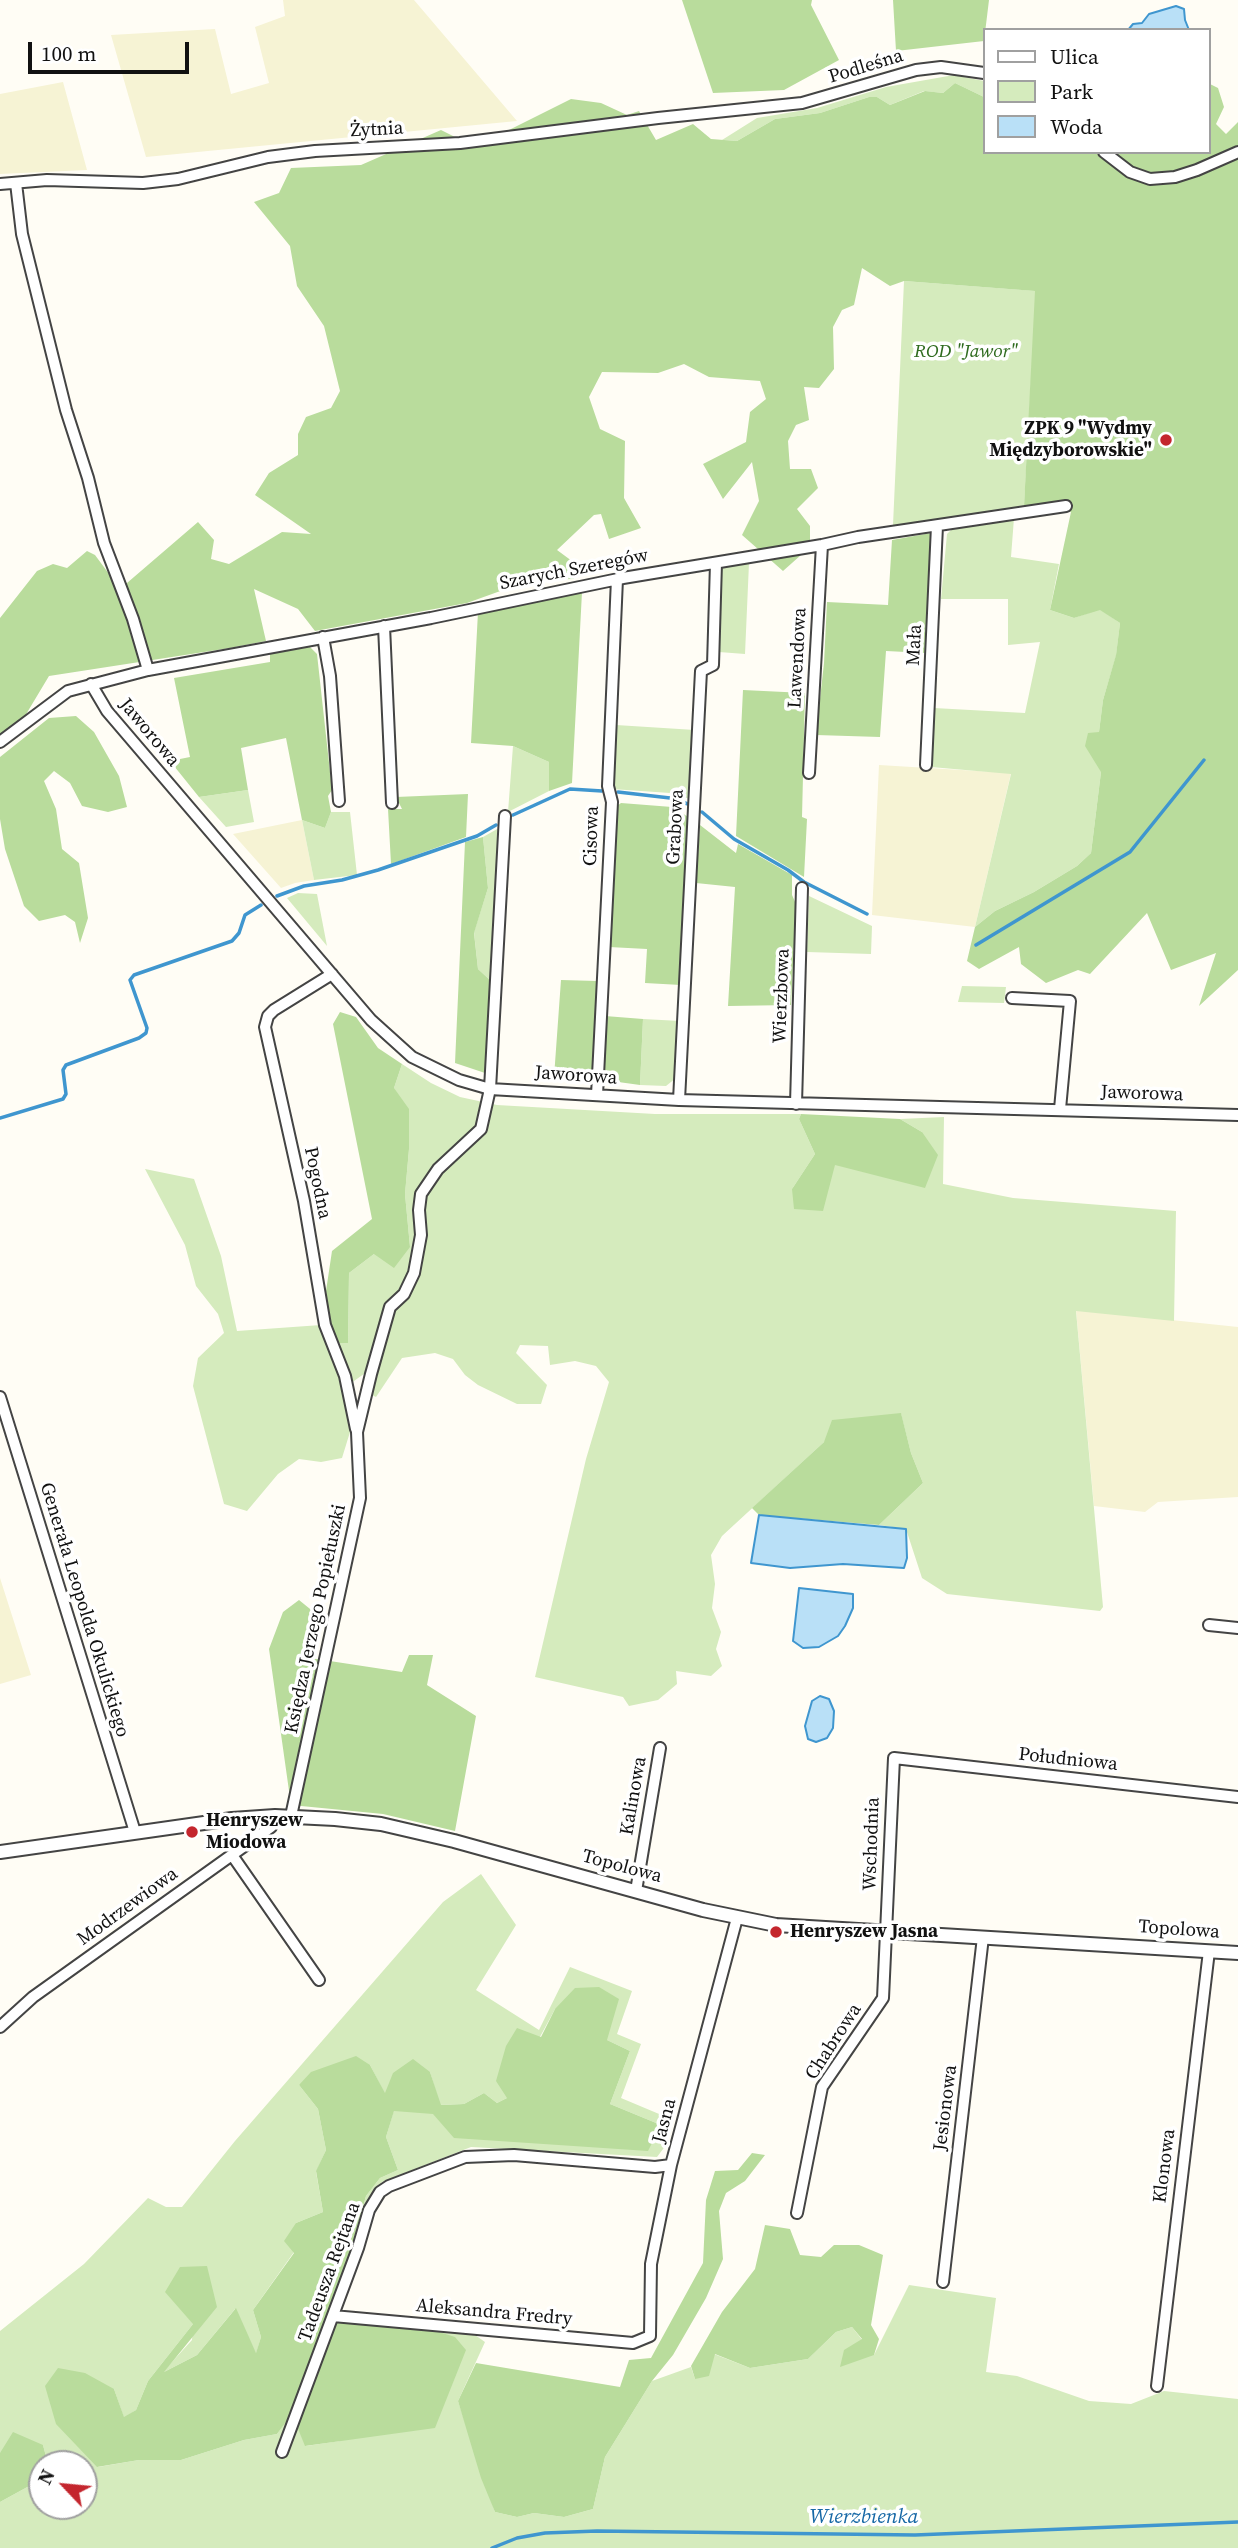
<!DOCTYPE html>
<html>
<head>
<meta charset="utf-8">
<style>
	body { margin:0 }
	#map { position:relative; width:1238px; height:2548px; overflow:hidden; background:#fffdf5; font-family:"Source Serif 4",serif }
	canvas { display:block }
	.legend { position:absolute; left:983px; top:28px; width:228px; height:126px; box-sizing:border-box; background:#fff; border:2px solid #a0a0a0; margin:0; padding:9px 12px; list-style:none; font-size:21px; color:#111 }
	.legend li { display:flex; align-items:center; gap:14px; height:35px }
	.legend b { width:35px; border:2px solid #a0a0a0 }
	.north { position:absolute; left:28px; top:2450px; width:70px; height:70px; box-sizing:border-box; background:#fff; border:2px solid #a0a0a0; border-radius:50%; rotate:296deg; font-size:19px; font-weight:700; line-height:28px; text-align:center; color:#111 }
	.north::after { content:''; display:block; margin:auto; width:24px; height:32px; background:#c4262e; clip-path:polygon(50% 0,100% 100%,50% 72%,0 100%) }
	.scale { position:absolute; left:28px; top:42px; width:161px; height:32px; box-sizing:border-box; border:4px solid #111; border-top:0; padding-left:9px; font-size:21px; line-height:24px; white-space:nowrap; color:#111; -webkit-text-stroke:5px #fff; paint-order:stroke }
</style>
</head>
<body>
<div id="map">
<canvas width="1238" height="2548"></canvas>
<ul class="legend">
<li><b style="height:9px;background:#fff"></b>Ulica</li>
<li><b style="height:19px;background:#d5ebbd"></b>Park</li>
<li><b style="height:19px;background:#b9e0f7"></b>Woda</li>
</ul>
<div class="north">N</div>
<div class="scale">100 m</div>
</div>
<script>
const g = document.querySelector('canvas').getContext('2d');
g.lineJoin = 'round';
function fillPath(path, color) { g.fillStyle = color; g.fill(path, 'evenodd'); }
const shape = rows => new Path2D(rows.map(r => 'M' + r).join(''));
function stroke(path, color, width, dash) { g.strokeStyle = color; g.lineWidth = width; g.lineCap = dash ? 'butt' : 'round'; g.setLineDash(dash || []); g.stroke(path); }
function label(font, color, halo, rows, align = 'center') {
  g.font = font + ' "Source Serif 4",serif'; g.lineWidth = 7; g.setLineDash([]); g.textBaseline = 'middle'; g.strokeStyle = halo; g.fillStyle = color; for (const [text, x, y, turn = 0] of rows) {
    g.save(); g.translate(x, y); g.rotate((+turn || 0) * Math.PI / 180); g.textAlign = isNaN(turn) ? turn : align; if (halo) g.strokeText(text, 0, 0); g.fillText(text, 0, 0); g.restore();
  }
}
fillPath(shape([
	[283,0,414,0,517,121,146,157,111,35,215,29,231,94,269,83,255,27,285,16],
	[63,82,87,170,0,174,0,94],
	[879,765,1011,773,975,927,872,915],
	[302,820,314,880,295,883,281,888,233,834],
	[1076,1310,1238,1327,1238,1497,1158,1502,1145,1512,1094,1506],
	[0,1578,31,1675,0,1684]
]), '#f6f3d4');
fillPath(shape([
	[954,75,984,81,984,97,955,83,943,93,924,91,890,105,877,97,869,97,820,113,775,119,737,141,722,140,757,118,817,108,886,87],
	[904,281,1036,291,1024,506,904,527,893,525],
	[1014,518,1011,557,1059,564,1050,610,1074,618,1100,609,1120,623,1116,656,1103,700,1099,732,1101,772,1091,853,1077,866,1034,892,995,911,975,927,1011,774,931,767,934,708,1025,713,1040,642,1008,645,1008,599,941,599,947,534,951,530],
	[749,563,745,654,719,652,721,568],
	[616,725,695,730,690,799,670,793,612,789],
	[513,746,549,762,549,791,508,812],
	[248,790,254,822,226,827,199,797],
	[331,812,350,812,357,875,314,880,302,820,325,828],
	[499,828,492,982,478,969,474,932,488,888,483,837],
	[298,893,317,894,327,946,287,898],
	[809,896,872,926,871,954,807,952],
	[962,986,1006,987,1004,1003,958,1002],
	[643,1019,680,1021,676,1078,666,1086,640,1085],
	[402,1064,431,1083,460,1097,497,1105,655,1114,801,1114,799,1119,815,1154,792,1189,834,1165,922,1132,900,1119,944,1117,943,1184,1013,1198,1176,1211,1174,1321,1076,1311,1103,1607,1100,1611,947,1594,922,1578,906,1529,879,1525,923,1483,911,1453,901,1414,878,1417,824,1442,722,1536,711,1555,715,1584,712,1608,721,1632,716,1649,722,1666,711,1676,676,1671,677,1684,658,1700,629,1706,623,1697,535,1677,586,1459,609,1382,596,1366,575,1361,550,1365,548,1346,520,1345,516,1353,547,1385,541,1404,517,1404,478,1385,465,1375,453,1359,435,1353,402,1358,376,1397,370,1394,368,1371,347,1386,350,1432,342,1458,321,1462,299,1459,278,1474,247,1511,224,1504,193,1386,198,1358,224,1333,218,1314,196,1286,185,1245,145,1169,194,1179,221,1256,237,1331,321,1325,332,1344,348,1343,349,1273,374,1254,410,1247,405,1194,409,1149,394,1088],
	[481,1874,516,1925,476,1990,539,2030,570,1967,632,1991,617,2034,641,2044,621,2098,671,2119,666,2145,657,2157,471,2147,382,2182,369,2197,356,2247,332,2311,465,2328,485,2342,458,2401,495,2512,517,2517,534,2513,564,2517,593,2509,605,2457,652,2381,691,2367,695,2379,714,2354,750,2368,808,2359,836,2332,852,2327,874,2355,909,2285,996,2298,986,2372,1017,2376,1089,2401,1131,2404,1164,2391,1238,2399,1238,2548,0,2548,0,2502,42,2479,42,2506,84,2506,84,2464,48,2464,43,2445,0,2453,0,2331,84,2264,148,2198,166,2207,182,2207,235,2141,443,1902],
	[555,2009,607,2040,630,2051,610,2104,661,2125,394,2110,386,2137,398,2170,380,2178,366,2196,345,2270,323,2323,436,2331,340,2441,306,2446,292,2413,277,2434,244,2440,181,2460,139,2460,98,2467,114,2389,124,2418,136,2410,148,2381,193,2324,192,2340,162,2373,197,2355,235,2309,256,2354,261,2337,253,2310,294,2252,296,2223,323,2212,316,2172,326,2150,318,2109,299,2085,370,2065,385,2094,430,2072,440,2105,464,2104,484,2093,497,2103,507,2098]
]), '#d5ebbd');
fillPath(shape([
	[682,0,812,0,811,5,839,60,784,90,713,93],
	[893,0,989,0,984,41,896,51],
	[955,83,984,97,984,152,1208,152,1208,83,1218,88,1224,107,1216,124,1226,134,1238,122,1238,970,1199,1006,1216,953,1171,970,1147,913,1090,974,1078,970,1046,983,1021,964,1019,947,979,969,967,961,975,927,995,911,1034,892,1077,866,1091,853,1101,772,1085,746,1088,733,1099,732,1103,700,1116,655,1120,623,1100,610,1074,618,1050,610,1071,512,1025,508,1024,506,1035,291,904,281,890,286,862,268,854,305,842,310,833,327,834,369,819,388,804,387,809,420,796,425,788,441,790,469,811,469,818,488,797,509,810,526,810,547,783,571,742,535,759,501,752,462,723,499,703,464,746,442,750,412,766,399,760,381,709,377,684,364,658,373,602,372,589,397,600,429,625,441,624,498,641,528,609,539,601,514,594,515,557,550,576,564,574,579,531,580,467,603,315,631,298,609,254,589,266,641,230,648,49,676,22,721,0,735,0,618,37,571,53,564,67,568,87,551,95,555,115,582,127,583,198,522,214,540,211,559,229,564,282,532,311,534,255,495,269,473,298,455,298,434,306,417,331,408,340,391,324,326,297,286,290,246,254,202,279,193,291,168,361,165,441,130,475,147,571,99,601,103,627,115,639,111,656,140,693,124,711,139,737,141,775,119,820,113,869,97,877,97,890,105,925,91,943,93],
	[931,533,934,537,926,653,886,651,880,737,816,735,824,663,827,602,888,605,892,540],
	[582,592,572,783,549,791,549,762,513,746,471,743,478,612,518,602],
	[310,647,317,654,332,790,328,796,331,812,325,828,302,820,286,738,241,748,248,790,199,797,170,761,190,757,174,678,270,662,270,654],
	[743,690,805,693,802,817,807,819,804,877,736,836],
	[76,716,94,732,119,776,127,807,108,812,82,806,70,783,54,771,44,781,56,809,62,849,79,863,88,918,80,943,75,922,65,915,39,921,24,906,5,849,0,819,0,757,49,718],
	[468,794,466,837,391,864,388,809,402,809,396,797],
	[621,803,672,807,690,818,681,985,645,983,647,949,609,947,617,806],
	[700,825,736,853,738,844,792,875,792,895,796,904,791,1005,728,1006,735,887,696,883],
	[483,837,488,888,474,933,478,969,492,982,485,1073,455,1063,465,842],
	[561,980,597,981,593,1071,584,1078,554,1077],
	[340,1012,356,1017,378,1048,402,1064,394,1088,409,1109,409,1149,405,1194,410,1247,394,1268,374,1254,349,1273,348,1343,332,1344,326,1291,332,1251,372,1219,333,1024],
	[605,1016,643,1019,640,1085,611,1081,603,1074],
	[801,1114,900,1119,922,1132,938,1155,925,1188,835,1165,823,1211,794,1209,792,1189,815,1154,799,1119],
	[901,1413,911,1453,923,1483,879,1525,759,1515,752,1508,824,1442,832,1420],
	[299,1600,315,1613,310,1658,402,1672,409,1655,433,1655,427,1685,476,1716,455,1831,383,1814,291,1805,269,1649,283,1612],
	[599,1987,619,1999,607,2040,630,2051,610,2104,661,2125,648,2151,454,2138,433,2114,394,2111,386,2137,398,2170,380,2178,366,2196,345,2270,324,2322,436,2331,455,2337,466,2350,435,2428,305,2446,292,2414,277,2434,244,2440,181,2460,139,2460,97,2467,56,2424,45,2386,58,2368,85,2373,114,2389,124,2417,136,2410,148,2381,193,2324,165,2292,180,2267,207,2266,217,2307,164,2372,197,2355,236,2308,256,2353,261,2337,253,2310,294,2253,284,2241,296,2223,323,2212,316,2171,326,2150,318,2109,299,2085,311,2072,356,2056,370,2065,385,2093,393,2073,413,2059,430,2072,441,2105,464,2104,484,2093,497,2103,507,2098,496,2081,506,2046,517,2028,541,2037,555,2009,575,1988],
	[752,2153,765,2155,745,2181,726,2193,719,2211,723,2259,706,2298,673,2355,652,2381,605,2457,593,2509,564,2517,534,2513,517,2517,495,2512,481,2478,458,2401,476,2363,620,2387,629,2360,651,2358,703,2263,706,2200,715,2171,738,2170],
	[765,2225,790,2229,800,2255,821,2257,834,2245,859,2245,883,2255,871,2325,879,2339,874,2355,840,2367,844,2350,862,2339,852,2327,836,2332,808,2359,750,2368,715,2354,709,2376,695,2379,691,2366,722,2312,755,2269],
	[13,2432,43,2445,48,2464,42,2464,42,2479,0,2502,0,2453]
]), '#b9dc9c');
const water = shape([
	[1176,6,1184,9,1185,20,1189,30,1128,30,1133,24,1142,23,1149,14,1176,6],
	[759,1515,906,1529,907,1558,904,1568,843,1564,790,1568,751,1563,759,1515],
	[799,1588,853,1594,853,1608,845,1626,838,1636,819,1647,803,1648,793,1641,799,1588],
	[820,1696,829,1699,834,1711,833,1728,827,1738,816,1742,808,1739,805,1726,812,1701,820,1696]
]);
fillPath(water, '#b9e0f7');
stroke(water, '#3f96cf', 2);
stroke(shape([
	[618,792,670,798,688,804],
	[702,812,734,839,788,870,804,882,867,914],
	[513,815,570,789,602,791],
	[277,896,304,886,342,880,378,870,477,836,496,825],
	[976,945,1130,852,1204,760],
	[0,1118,63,1099,66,1094,63,1070,66,1065,139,1038,146,1033,147,1028,130,980,134,975,232,941,239,933,245,915,261,905],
	[492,2548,517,2538,545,2533,597,2531,915,2535,1238,2522]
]), '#3f96cf', 3.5);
const minor = shape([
	[1104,152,1130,172,1150,179,1175,177,1197,170,1238,152],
	[16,183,22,234,66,410,88,478,104,543,133,619,148,670],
	[0,184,47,180,143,183,178,179,268,157,315,151,460,143,658,118,802,103,916,70,941,67,984,73],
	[384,626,392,803],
	[323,637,330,676,339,801],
	[91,684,107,711,371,1020,412,1057,459,1080,490,1089,679,1100,1238,1115],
	[0,742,68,691,148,670,431,618,623,578,822,545,858,537,1066,506],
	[926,765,937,526],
	[809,773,822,545],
	[332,974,274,1010,268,1016,265,1027,304,1201,325,1325,345,1376,356,1429],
	[1012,998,1070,1001,1060,1109],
	[597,1095,612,802,608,786,617,579],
	[679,1100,701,671,713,665,716,563],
	[796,1104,802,888],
	[0,1397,135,1832],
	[1209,1625,1238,1628],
	[291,1816,360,1498,357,1432,371,1374,390,1307,404,1294,414,1273,421,1235,419,1210,421,1194,438,1169,481,1129,490,1089,505,816],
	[232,1855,319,1980],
	[636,1891,660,1748],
	[0,2027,33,1997,271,1827,275,1816],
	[797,2213,822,2087,883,1998,894,1758,1238,1797],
	[943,2282,983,1937],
	[333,2316,633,2343,650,2336,651,2264,671,2165,737,1918],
	[1157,2386,1209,1951],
	[282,2452,358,2248,369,2210,380,2192,389,2186,465,2157,514,2155,655,2167,671,2165]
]);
const tertiary = shape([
	[0,1852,232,1819,275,1816,335,1819,381,1824,454,1841,703,1910,776,1925,1238,1953]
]);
stroke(minor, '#444', 14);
stroke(tertiary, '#444', 16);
stroke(minor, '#fff', 10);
stroke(tertiary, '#fff', 12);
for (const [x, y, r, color] of [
	[1166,440,7,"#c4262e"],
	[192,1832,7,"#c4262e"],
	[776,1932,7,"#c4262e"]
]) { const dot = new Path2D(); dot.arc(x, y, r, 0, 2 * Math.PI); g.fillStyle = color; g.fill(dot); stroke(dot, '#fff', 2.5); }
label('19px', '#111', '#fff', [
	["Podleśna",866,67,-17],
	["Żytnia",377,130,-3],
	["Szarych Szeregów",574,570,-11],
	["Mała",915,645,-87],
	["Lawendowa",798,658,-87],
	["Jaworowa",149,733,50],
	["Grabowa",676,827,-87],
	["Cisowa",592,836,-88],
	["Wierzbowa",782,996,-88],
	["Jaworowa",576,1076,4],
	["Jaworowa",1142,1094,2],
	["Pogodna",317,1183,78],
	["Generała Leopolda Okulickiego",84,1610,73],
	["Księdza Jerzego Popiełuszki",316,1619,-78],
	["Południowa",1068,1760,6],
	["Kalinowa",634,1796,-80],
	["Wschodnia",872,1844,-88],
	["Topolowa",622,1867,15],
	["Modrzewiowa",128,1907,-36],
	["Topolowa",1179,1930,4],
	["Chabrowa",834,2042,-57],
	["Jesionowa",946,2108,-83],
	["Jasna",665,2121,-75],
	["Klonowa",1165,2166,-83],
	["Tadeusza Rejtana",330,2272,-70],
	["Aleksandra Fredry",494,2313,5]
]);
label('italic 19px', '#2f6b1f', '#fff', [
	["ROD \"Jawor\"",966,352]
]);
label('bold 19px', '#111', '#fff', [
	["ZPK 9 \"Wydmy",1152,429,"right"],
	["Międzyborowskie\"",1152,451,"right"],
	["Henryszew",206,1821],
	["Miodowa",206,1843],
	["Henryszew Jasna",790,1932]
], 'left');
label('italic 21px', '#1768a6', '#fff', [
	["Wierzbienka",864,2518]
]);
</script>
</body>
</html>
